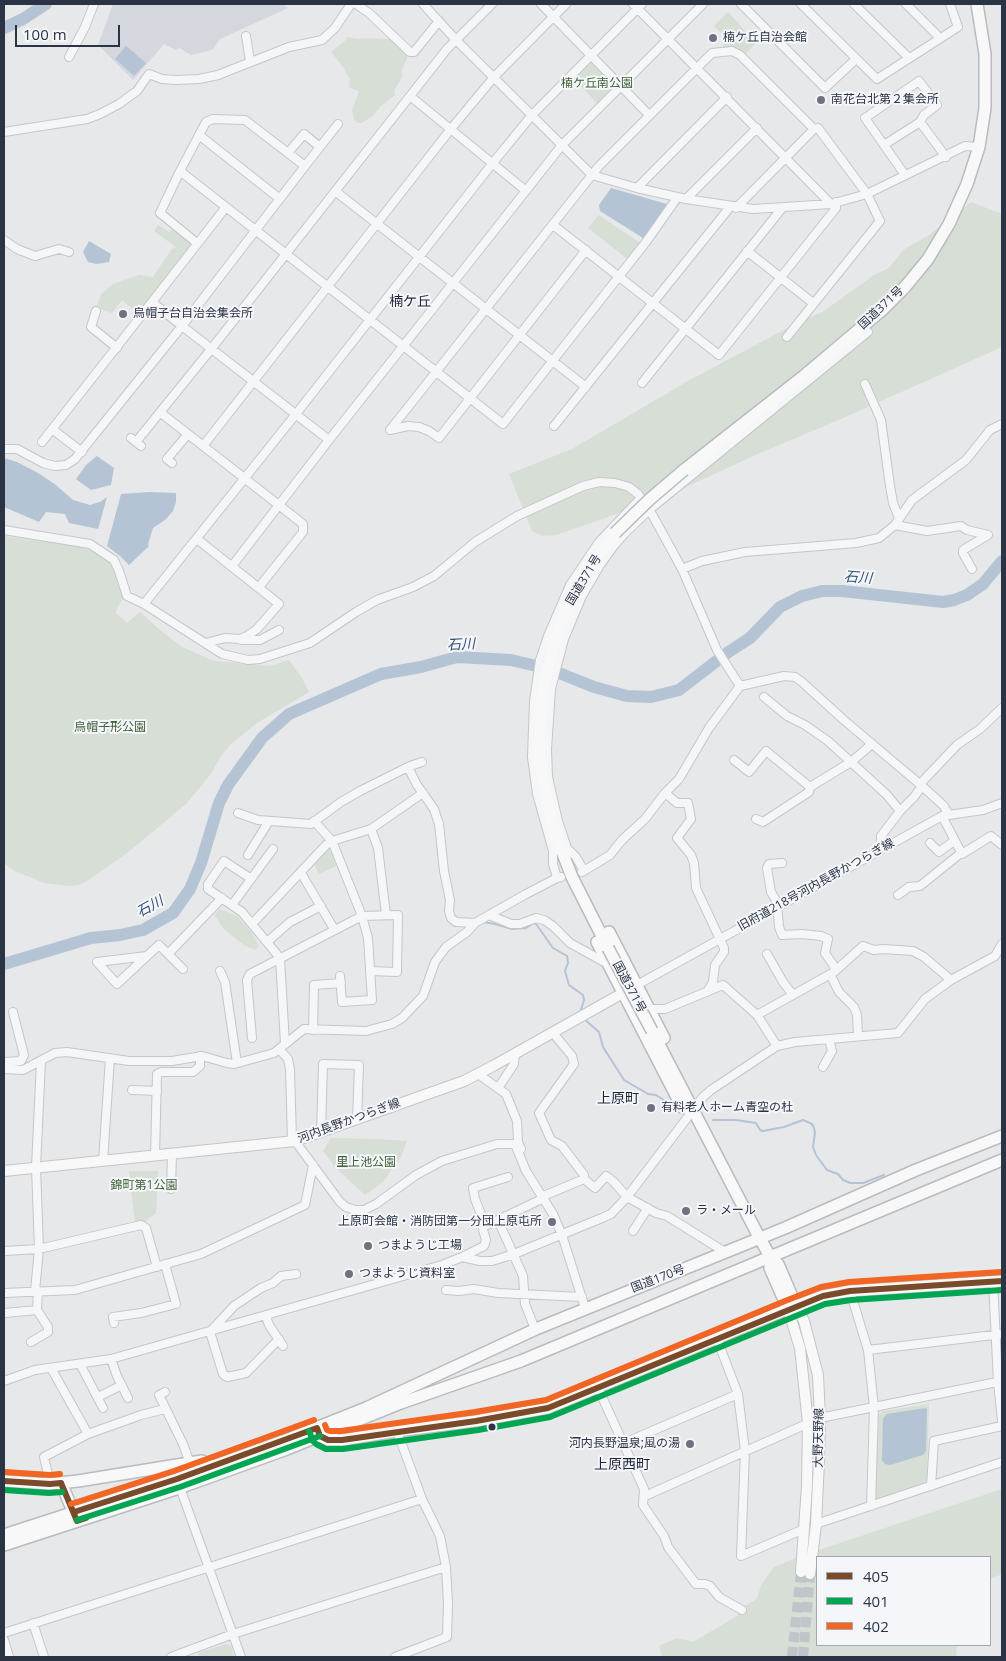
<!DOCTYPE html>
<html>
<head>
<meta charset="utf-8">
<style>
	body { margin:0 }
	#map { position:relative; width:1006px; height:1661px; overflow:hidden; background:#e6e8ea; font-family:"Open Sans",sans-serif }
	canvas { display:block }
	.frame { position:absolute; inset:0; border:5px solid #2b3445; pointer-events:none }
	.legend { position:absolute; left:816px; top:1556px; width:175px; height:90px; box-sizing:border-box; background:#f4f6f9; border:1px solid #a4a8b1; margin:0; padding:6px 9px; list-style:none; font-size:15px; color:#2b3445 }
	.legend li { display:flex; align-items:center; gap:10px; height:25px }
	.legend b { width:25px; border:1px solid #a4a8b1 }
	.scale { position:absolute; left:15px; top:25px; width:105px; height:22px; box-sizing:border-box; border:2px solid #2b3445; border-top:0; padding-left:6px; font-size:15px; line-height:18px; white-space:nowrap; color:#2b3445; -webkit-text-stroke:4px #f4f6f9; paint-order:stroke }
</style>
</head>
<body>
<div id="map">
<canvas width="1006" height="1661"></canvas>
<div class="frame"></div>
<ul class="legend">
<li><b style="height:6px;background:#7a4b2a"></b>405</li>
<li><b style="height:6px;background:#00a651"></b>401</li>
<li><b style="height:6px;background:#f26522"></b>402</li>
</ul>
<div class="scale">100 m</div>
</div>
<script>
const g = document.querySelector('canvas').getContext('2d');
g.lineJoin = 'round';
function fillPath(path, color) { g.fillStyle = color; g.fill(path, 'evenodd'); }
const shape = rows => new Path2D(rows.map(r => 'M' + r).join(''));
function stroke(path, color, width, dash) { g.strokeStyle = color; g.lineWidth = width; g.lineCap = dash ? 'butt' : 'round'; g.setLineDash(dash || []); g.stroke(path); }
function label(font, color, halo, rows, align = 'center') {
  g.font = font + ' "Open Sans","Noto Sans JP",sans-serif'; g.lineWidth = 4; g.setLineDash([]); g.textBaseline = 'middle'; g.strokeStyle = halo; g.fillStyle = color; for (const [text, x, y, turn = 0] of rows) {
    g.save(); g.translate(x, y); g.rotate((+turn || 0) * Math.PI / 180); g.textAlign = isNaN(turn) ? turn : align; if (halo) g.strokeText(text, 0, 0); g.fillText(text, 0, 0); g.restore();
  }
}
fillPath(shape([
	[113,4,283,4,288,8,220,39,213,49,208,51,191,55,179,48,176,50,164,44,133,80,98,45]
]), '#d4d7dd');
fillPath(shape([
	[728,12,756,43,743,56,723,50,725,37,714,26],
	[347,37,360,39,362,38,391,39,408,56,402,69,402,77,394,91,395,95,380,107,373,116,362,123,357,123,354,119,352,110,359,91,349,87,350,80,343,67,331,52,346,40],
	[592,62,615,86,597,103,574,79],
	[971,202,1002,214,1002,347,841,419,760,453,660,499,556,535,542,536,532,531,509,474,572,449,688,381,791,326,824,311,874,275,889,268,903,250,929,235],
	[599,215,643,245,630,261,588,228],
	[158,225,169,232,172,228,191,242,191,247,138,313,122,300,112,313,96,308,101,294,113,284,139,275,153,277,171,250,176,247,154,231],
	[4,536,82,547,95,552,108,560,113,567,124,598,118,606,116,613,127,623,140,612,160,630,182,647,214,661,271,666,289,660,302,678,309,692,257,723,231,744,221,756,210,775,187,803,127,853,87,881,79,885,68,886,44,883,13,870,4,863],
	[330,849,336,866,319,874,314,864,328,850],
	[220,909,238,917,251,932,259,946,255,950,244,945,226,931,220,924,219,921,214,915],
	[331,1138,377,1139,407,1141,401,1157,383,1182,365,1195,336,1168,323,1151],
	[129,1171,158,1171,156,1213,147,1220,145,1223,135,1224],
	[929,1404,927,1481,924,1485,879,1500,874,1496,879,1414,883,1411],
	[1002,1489,1002,1574,990,1579,990,1557,817,1557,817,1645,957,1645,956,1657,662,1657,659,1646,677,1638,693,1642,737,1616,741,1608,757,1599,761,1585,774,1567,801,1556],
	[226,1644,231,1646,234,1657,200,1657,198,1653]
]), '#d6ded6');
fillPath(shape([
	[126,46,146,63,134,76,115,59],
	[611,188,667,204,667,208,643,238,600,211,599,205],
	[89,241,111,254,109,262,96,264,88,262,83,252],
	[97,456,114,468,111,485,91,490,76,479,86,465],
	[4,458,17,462,38,473,56,485,73,500,90,505,100,502,107,497,98,529,69,523,65,514,46,512,39,522,4,507],
	[149,492,176,493,176,502,173,511,165,520,153,528,148,544,149,546,129,565,120,556,107,546,121,494],
	[925,1408,927,1409,926,1451,923,1455,890,1465,885,1464,882,1460,883,1418,887,1414]
]), '#b4c4d5');
stroke(shape([
	[483,922,495,924,512,929,526,928,534,923,536,924,553,948,567,956,568,963,565,971,569,985,583,995,584,1000,580,1013],
	[410,1015,422,1002],
	[584,1019,599,1032,603,1047,624,1080,648,1094,656,1095,676,1108],
	[713,1120,736,1120,756,1123,760,1130,763,1131,784,1127,803,1120,812,1124,814,1128,815,1133,813,1147,816,1155,827,1170,838,1174,843,1180,850,1183,863,1183,884,1175]
]), '#b4c4d5', 2);
stroke(shape([
	[4,28,23,19,46,4],
	[4,964,91,938,120,935,143,930,173,913,190,889,201,863,219,803,228,785,262,738,289,714,381,674,421,667,457,657,511,660,549,669,594,687,627,696,651,697,679,690,727,653,750,638,780,607,802,596,822,591,842,591,943,602,954,600,967,595,983,584,1002,561]
]), '#b4c4d5', 12);
stroke(shape([
	[792,1657,801,1572],
	[803,1657,810,1574]
]), '#c1c4c9', 10, [10, 5]);
const minor = shape([
	[356,4,369,13,410,52,414,52,439,21],
	[423,4,456,40,592,175,637,188,686,199,753,209,831,204,867,194,965,146,979,147],
	[541,4,649,115],
	[633,4,831,204],
	[741,4,825,88,856,59],
	[801,4,877,79,958,27,950,4],
	[854,4,909,58],
	[906,4,940,38],
	[246,36,250,61],
	[69,57,85,27,94,4],
	[410,96,525,190],
	[4,132,87,119,100,114,119,104,137,91,149,74,162,79,176,80,199,79,218,75,289,47,322,40,335,28,351,4],
	[199,135,280,199],
	[884,145,920,122],
	[288,153,304,134,320,147],
	[305,166,338,124],
	[180,171,503,424,646,242,677,198],
	[905,175,865,118,919,81,937,105,924,115,920,122,946,157],
	[637,188,727,97],
	[335,191,586,387],
	[686,199,757,128],
	[736,208,814,129,818,128,867,194,880,221,787,337],
	[553,225,719,355,836,208,836,202],
	[4,240,17,249,35,256,59,249,69,252],
	[586,250,439,438,429,431,419,427,408,426,390,430,599,166,712,53,732,51,740,55,814,129],
	[747,251,813,303],
	[152,302,226,207],
	[96,311,91,327,117,348],
	[642,383,783,207],
	[865,384,881,420,890,486,893,503,899,518],
	[161,413,303,524,303,532,259,587],
	[554,426,730,207],
	[52,429,82,452],
	[131,438,141,446],
	[42,442,152,302,182,326,305,166,245,120,213,119,206,122,180,171,160,213,197,243],
	[136,442,212,348,447,49,492,4],
	[203,446,450,130,494,77,566,4],
	[4,449,17,449,43,463,55,466,66,465,75,459,182,326,329,440],
	[172,463,167,459,188,434],
	[895,525,927,531,961,526,967,530,988,535,963,550,963,553,972,569],
	[4,530,90,544,114,560,119,571,127,596,144,604,222,654,248,660,260,659,310,643,356,612,377,600,413,587,434,576,475,542,517,516,583,486,599,482,615,483,629,487,638,494,653,516,682,569,717,650,740,686],
	[197,539,279,604,257,629,247,636,240,639,225,638,206,643],
	[232,566,329,440,562,145,703,4],
	[682,569,702,561,745,552,856,543,879,538,895,525,912,500,966,460,990,430,1002,424],
	[144,604,296,414,492,164,532,115,642,4],
	[241,640,260,640,279,630],
	[764,697,787,716,805,725,828,741,887,795,900,811],
	[734,760,749,772,766,751,810,787,851,762,872,744],
	[408,767,417,785,434,809,439,824,444,871,450,900,449,911,451,918,456,922,475,923],
	[920,784,957,745,980,729,1002,708],
	[665,793,677,803,688,803,691,819,677,838,691,855,694,863,696,888,724,948,724,952,715,965,713,982,707,992],
	[238,813,258,820,311,824,341,802,360,791,410,766,422,762],
	[942,816,962,854,991,836,1002,845],
	[756,819,763,822,809,792,810,787],
	[314,821,332,841,362,916,368,938,372,1000,342,1002,340,976],
	[371,829,378,848,386,915],
	[930,843,939,852,954,841],
	[882,849,881,836,900,811,914,797,922,786],
	[248,855,269,821],
	[782,863,769,864,767,868,771,892,777,902,779,927,782,935,802,934,821,936,828,939,825,953,836,969],
	[584,871,576,857,567,848,558,821,548,777,547,749,551,689,564,639,582,596,600,565,613,547,625,533,649,510,868,332],
	[582,872,610,855,622,840,645,819,665,793,679,779,709,728,740,686,784,676,795,677,802,682,845,721,922,786,944,806,948,814],
	[301,873,334,929],
	[250,878,224,861,208,884,208,889,242,912,280,958,285,1044],
	[557,878,553,864,553,851,537,794,532,757,534,701,540,660,548,636,570,585,599,542,641,498],
	[898,895,909,887,920,886,961,853],
	[232,905,273,849],
	[489,915,511,924,520,924,536,918,544,920,553,926,570,943,608,964],
	[252,924,326,845,332,841,371,829,423,793],
	[267,942,290,922,321,906],
	[168,954,222,898],
	[767,954,783,982,793,995],
	[147,956,97,962,117,984,147,956,159,945,183,969],
	[220,971,225,982,237,1063],
	[830,974,839,992,854,1007,857,1015,858,1035],
	[637,985,942,816,983,810,1002,803],
	[650,1009,665,1009,723,985,757,1015,777,1046],
	[757,1015,834,972,863,946,874,950,883,949,913,951,924,957,951,980],
	[313,1030,314,985,341,983],
	[553,1033,572,1056,574,1064,539,1113,551,1140,562,1146,584,1175,584,1179,595,1188,606,1176,613,1181,627,1197,656,1213,667,1216,725,1252],
	[252,1038,247,980,250,974,362,916,398,915,397,972,370,971],
	[279,1049,288,1059,290,1069,292,1141],
	[4,1062,21,1061,24,1055,13,1012],
	[823,1067,832,1051,829,1039],
	[4,1069,23,1070,55,1053,67,1052,129,1061,172,1061,202,1056,227,1063,234,1064,274,1053,304,1029,366,1031,392,1024,402,1018,423,996,435,962,446,947,467,932,475,923,526,894,557,878,561,877],
	[478,1074,506,1094,517,1121,518,1142,521,1149],
	[498,1088,514,1064,515,1054],
	[132,1090,157,1091],
	[321,1132,323,1064,359,1065,357,1120],
	[295,1141,340,1202,346,1207,355,1210,364,1210,376,1204,416,1175,442,1161,497,1144,515,1144,526,1171,553,1214,562,1235,585,1308],
	[155,1156,157,1074,161,1072,193,1072,200,1066,200,1056],
	[103,1161,110,1058],
	[171,1189,172,1154],
	[541,1197,584,1179],
	[498,1220,523,1276,525,1304,533,1324],
	[483,1227,542,1199],
	[633,1231,648,1208],
	[4,1251,39,1249,141,1225,146,1228,157,1267],
	[462,1257,484,1246,486,1240,483,1230,484,1222,475,1199,473,1188,508,1177],
	[993,1282,998,1382,1002,1421],
	[446,1290,459,1291,474,1289,498,1293,582,1297],
	[35,1291,39,1249,36,1167,41,1061],
	[850,1291,868,1350,874,1408,871,1506],
	[4,1293,75,1290,201,1254,305,1205,313,1165],
	[5,1313,37,1310],
	[266,1316,269,1325,283,1346],
	[114,1323,113,1317,141,1313,176,1304,165,1264],
	[279,1339,246,1373,227,1377,223,1374,210,1332,234,1306,261,1288,273,1283,281,1276,296,1274],
	[717,1339,738,1394,745,1451,741,1556,804,1529],
	[31,1342,48,1332,48,1327,37,1310,38,1291],
	[868,1350,1002,1334],
	[111,1359,117,1376,128,1398],
	[80,1364,103,1408],
	[51,1368,88,1434],
	[4,1381,35,1370,111,1359,442,1265,462,1257,480,1261,492,1261,514,1254,602,1218,611,1214,627,1197,703,1097,711,1090,777,1046,795,1042,898,1033,925,999,951,980,995,956,1002,944],
	[598,1388,644,1489,643,1505,664,1536,668,1547,696,1584,705,1584,710,1586,719,1597,742,1610],
	[165,1392,159,1395,183,1444,190,1463],
	[98,1397,122,1385],
	[624,1443,738,1394],
	[50,1484,44,1457,88,1434,141,1415,165,1409],
	[179,1485,241,1657],
	[931,1486,934,1441,1002,1426],
	[645,1496,820,1418,1002,1381],
	[816,1524,1002,1462],
	[33,1623,44,1657],
	[4,1633,422,1499],
	[4,1640,9,1657],
	[171,1657,233,1634,446,1567],
	[395,1657,447,1637,448,1604,446,1567,440,1536,422,1499,397,1431]
]);
const major = shape([
	[4,1171,295,1141,464,1081,493,1066,630,989],
	[796,1306,804,1321,818,1375,820,1418,819,1461,816,1524,810,1574],
	[788,1309,800,1348,808,1423,807,1486,801,1572]
]);
const highway = shape([
	[684,470,805,375,882,310,905,287,928,259,949,224,967,184,979,147,985,108,985,54,977,4],
	[609,932,664,1038],
	[597,942,682,1107,694,1110],
	[608,948,572,877,558,841,550,816,541,766,539,746,543,687,553,647,563,618,584,575,615,533],
	[652,1031,759,1237,771,1258,778,1264,796,1306],
	[771,1258,770,1268,788,1309],
	[318,1432,320,1436,328,1440,342,1440,397,1431,476,1421,548,1408,788,1309,823,1296,850,1291,1002,1281],
	[4,1481,50,1484,78,1481,202,1461,212,1466],
	[61,1483,76,1518],
	[4,1535,177,1479,283,1441,366,1408,536,1329,785,1228,916,1170,1002,1136],
	[4,1545,179,1488,287,1449,401,1403,521,1361,1002,1160]
]);
stroke(minor, '#c4c6c8', 10);
stroke(major, '#c2c5c8', 12);
stroke(highway, '#b8bbbf', 14);
stroke(minor, '#f5f6f7', 8);
stroke(major, '#f8f8f8', 10);
stroke(highway, '#f8f8f8', 11);
const highwayBridge = shape([
	[615,533,650,499,684,470],
	[608,948,652,1031]
]);
stroke(highwayBridge, '#b8bbbf', 14, []);
stroke(highwayBridge, '#f8f8f8', 11);
stroke(shape([
	[4,1481,50,1484,61,1483],
	[61,1483,77,1521,86,1518],
	[74,1512,177,1479,317,1428,320,1436,328,1440,342,1440,476,1421,548,1408,823,1296,850,1291,1002,1281]
]), '#7a4b2a', 6);
stroke(shape([
	[309,1431,313,1441,316,1444,326,1449,343,1449,478,1430,550,1417,825,1304,851,1300,1002,1290],
	[4,1490,49,1493,62,1492],
	[77,1520,180,1487,320,1436]
]), '#00a651', 6);
stroke(shape([
	[325,1425,327,1430,330,1431,341,1431,475,1412,546,1400,785,1301,821,1287,849,1282,1001,1272],
	[5,1472,50,1475,60,1474],
	[71,1504,174,1471,314,1420]
]), '#f26522', 6);
for (const [x, y, r, color] of [
	[713,38,5,"#6c737f"],
	[821,100,5,"#6c737f"],
	[123,314,5,"#6c737f"],
	[651,1108,5,"#6c737f"],
	[686,1211,5,"#6c737f"],
	[552,1222,5,"#6c737f"],
	[368,1246,5,"#6c737f"],
	[349,1274,5,"#6c737f"],
	[492,1427,4.5,"#2b3445"],
	[690,1444,5,"#6c737f"]
]) { const dot = new Path2D(); dot.arc(x, y, r, 0, 2 * Math.PI); g.fillStyle = color; g.fill(dot); stroke(dot, '#f4f6f9', 2); }
label('12px', '#2b3445', '#f4f6f9', [
	["楠ケ丘自治会館",723,38],
	["南花台北第２集会所",831,100],
	["烏帽子台自治会集会所",133,314],
	["有料老人ホーム青空の杜",661,1108],
	["ラ・メール",696,1211],
	["上原町会館・消防団第一分団上原屯所",542,1222,"right"],
	["つまようじ工場",378,1246],
	["つまようじ資料室",359,1274],
	["河内長野温泉;風の湯",680,1444,"right"]
], 'left');
label('12px', '#3f6138', '#f4f6f9', [
	["楠ケ丘南公園",597,84],
	["烏帽子形公園",110,728],
	["里上池公園",366,1163],
	["錦町第1公園",144,1186]
]);
label('12px', '#2b3445', '#f4f6f9', [
	["国道371号",881,308,-43],
	["国道371号",584,580,-59],
	["旧府道218号河内長野かつらぎ線",816,885,-29],
	["国道371号",629,987,62],
	["河内長野かつらぎ線",349,1121,-20],
	["国道170号",658,1279,-21],
	["大野天野線",819,1438,-89]
]);
label('14px', '#1d2536', '#f4f6f9', [
	["楠ケ丘",410,302],
	["上原町",618,1099],
	["上原西町",622,1465]
]);
label('italic 14px', '#34527a', '#f4f6f9', [
	["石川",858,578,4],
	["石川",461,645,-3],
	["石川",150,907,-29]
]);
</script>
</body>
</html>
